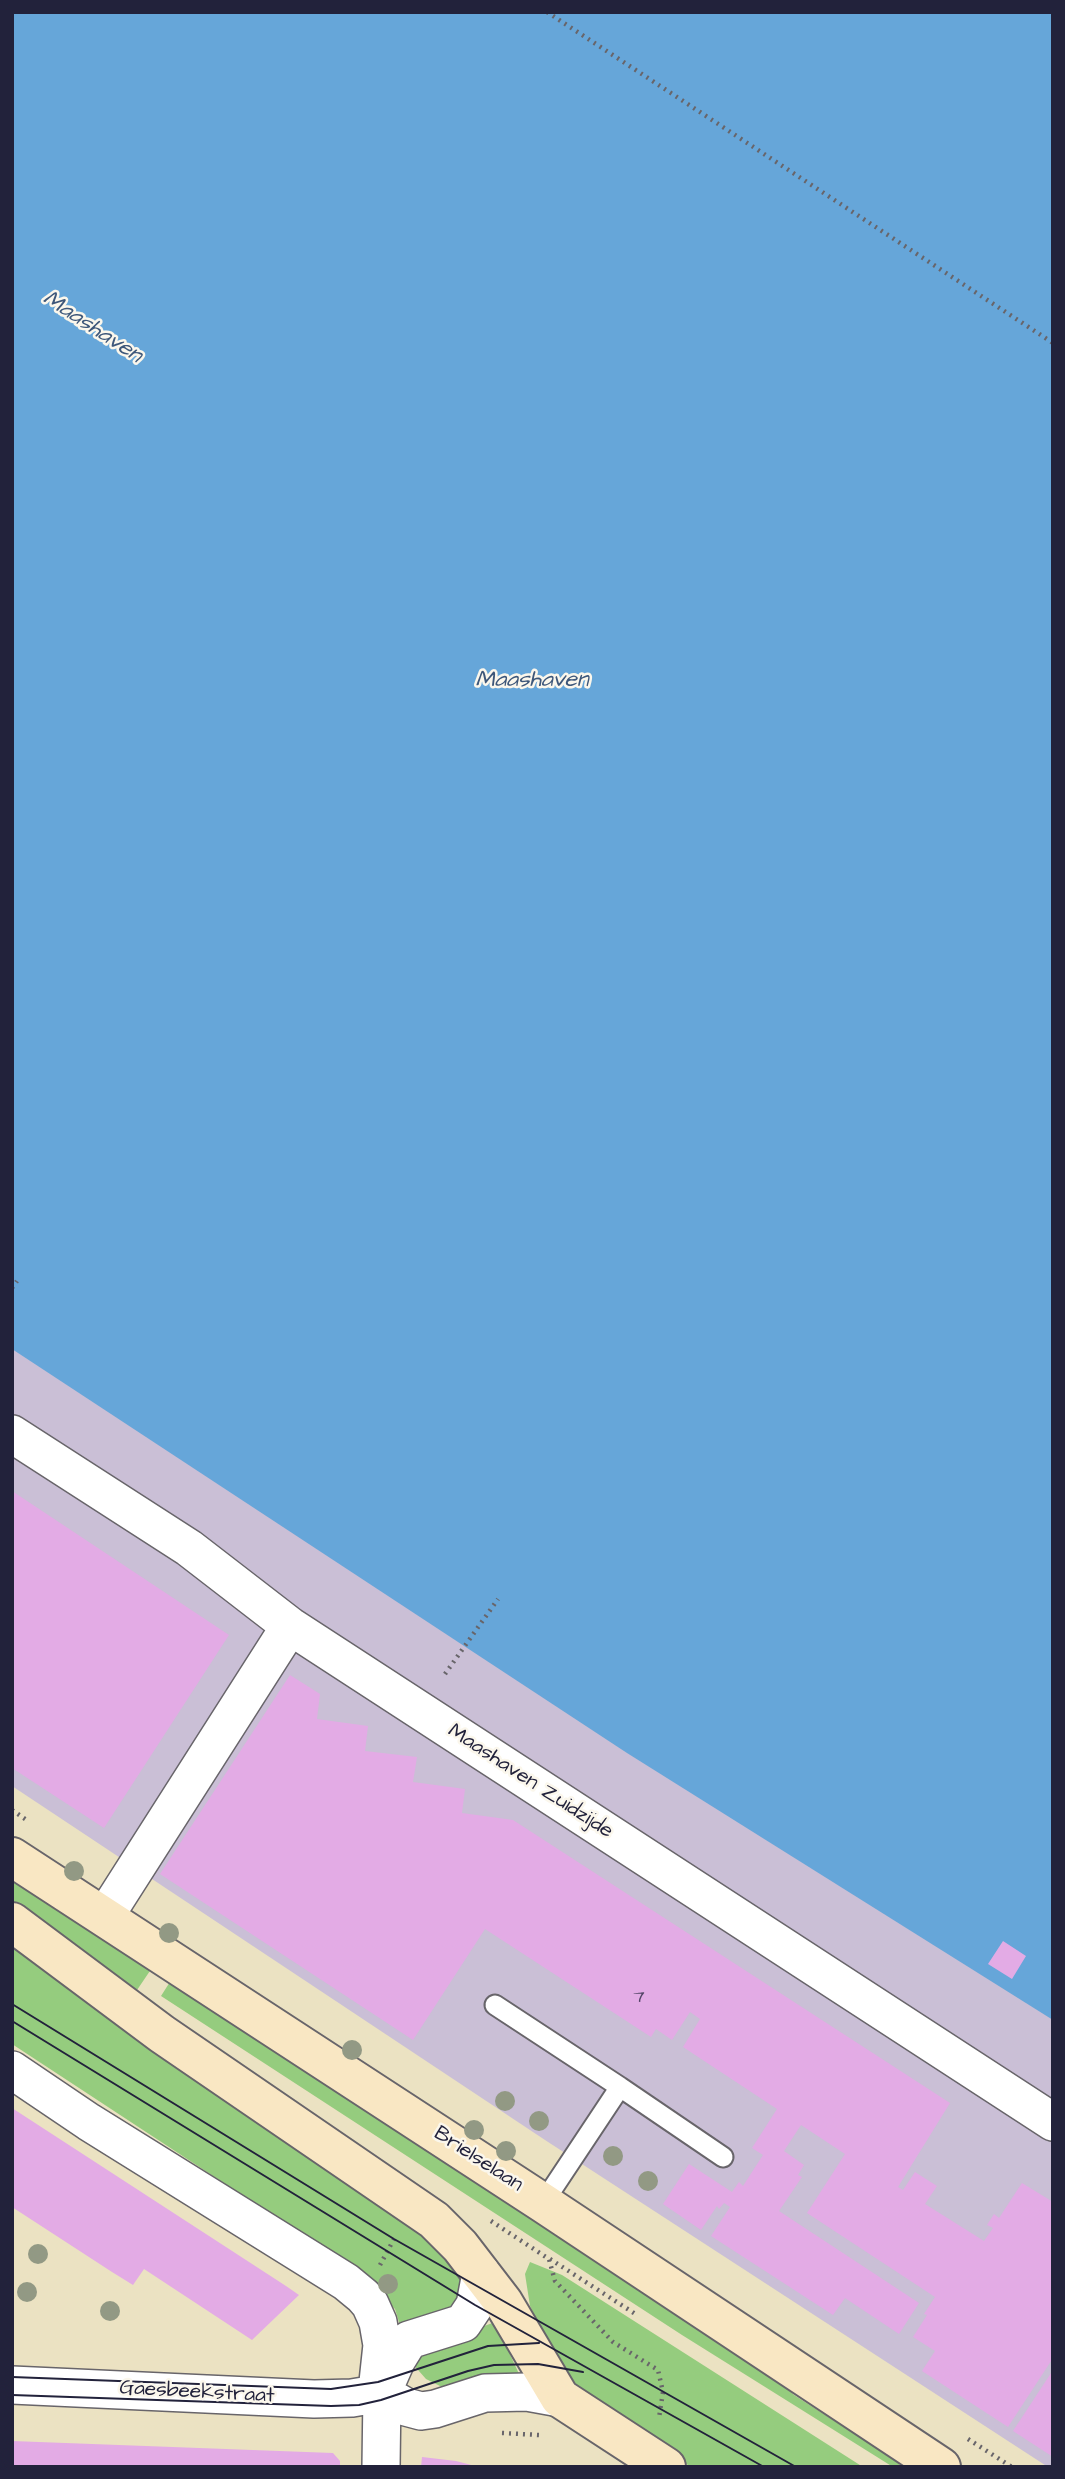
<!DOCTYPE html>
<html>
<head>
<meta charset="utf-8">
<style>
	body { margin:0 }
	#map { position:relative; width:1065px; height:2479px; overflow:hidden; background:#ebe2c2; font-family:"Architects Daughter",sans-serif }
	canvas { display:block }
	.frame { position:absolute; inset:0; border:14px solid #22223b; pointer-events:none }
</style>
</head>
<body>
<div id="map">
<canvas width="1065" height="2479"></canvas>
<div class="frame"></div>
</div>
<script>
const g = document.querySelector('canvas').getContext('2d');
g.lineJoin = 'round';
function fillPath(path, color) { g.fillStyle = color; g.fill(path, 'evenodd'); }
const shape = rows => new Path2D(rows.map(r => 'M' + r).join(''));
function stroke(path, color, width, dash) { g.strokeStyle = color; g.lineWidth = width; g.lineCap = dash ? 'butt' : 'round'; g.setLineDash(dash || []); g.stroke(path); }
function label(font, color, halo, rows, align = 'center') {
  g.font = font + ' "Architects Daughter",sans-serif'; g.lineWidth = 5; g.setLineDash([]); g.textBaseline = 'middle'; g.strokeStyle = halo; g.fillStyle = color; for (const [text, x, y, turn = 0] of rows) {
    g.save(); g.translate(x, y); g.rotate((+turn || 0) * Math.PI / 180); g.textAlign = isNaN(turn) ? turn : align; if (halo) g.strokeText(text, 0, 0); g.fillText(text, 0, 0); g.restore();
  }
}
fillPath(shape([
	[12,1280,1053,1931,1053,2467,1048,2467,545,2140,12,1786]
]), '#cabfd6');
fillPath(shape([
	[12,1867,156,1962,135,1993,12,1909],
	[12,1942,434,2237,460,2272,460,2294,444,2317,402,2332,395,2309,338,2258,12,2044],
	[175,1974,713,2325,794,2395,900,2463,898,2467,893,2467,682,2335,161,1996],
	[530,2262,562,2275,863,2467,691,2467,596,2405,583,2395,563,2373,530,2306,525,2274],
	[495,2322,520,2376,460,2390,442,2387,426,2379,411,2362,423,2349]
]), '#95cc7e');
fillPath(shape([
	[12,12,1053,12,1053,2020,627,1753,12,1349]
]), '#66a6d9');
fillPath(shape([
	[12,1491,229,1635,104,1828,12,1768],
	[290,1675,320,1694,317,1719,368,1726,365,1751,417,1757,413,1782,465,1789,462,1813,513,1820,950,2103,898,2187,903,2190,915,2172,937,2186,925,2204,984,2241,993,2228,987,2225,994,2214,999,2218,1022,2183,1053,2202,1053,2358,1008,2427,922,2371,935,2351,913,2337,927,2315,924,2314,935,2297,807,2213,845,2154,801,2125,784,2151,804,2165,798,2175,802,2177,779,2211,919,2303,899,2334,845,2298,833,2315,711,2236,730,2207,724,2203,719,2209,717,2206,701,2230,663,2204,689,2164,732,2192,739,2182,743,2186,763,2155,752,2148,777,2109,683,2047,700,2019,690,2012,672,2040,656,2029,651,2037,485,1929,413,2040,160,1874],
	[1003,1941,1026,1956,1012,1979,988,1964],
	[12,2108,286,2286,299,2295,252,2340,144,2269,133,2285,112,2272,12,2207],
	[1053,2370,1053,2457,1013,2431],
	[12,2441,333,2453,340,2461,340,2467,12,2467],
	[422,2457,456,2461,479,2467,421,2467]
]), '#e3abe5');
const lane = shape([
	[495,2005,620,2087,543,2203],
	[620,2087,723,2157]
]);
const street = shape([
	[12,1434,189,1548,290,1626,1053,2122],
	[105,1916,290,1626],
	[12,2070,89,2122,346,2282,363,2296,370,2304,378,2322,382,2345,378,2382,382,2393],
	[12,2385,314,2399,352,2398,382,2393,406,2407,421,2411,435,2409,485,2393,527,2392,560,2398],
	[381,2467,382,2393,396,2361,409,2340,463,2323,475,2305,481,2273]
]);
const secondary = shape([
	[12,1857,543,2203,941,2467],
	[12,1922,162,2034,434,2220,460,2246,503,2302,560,2398,666,2467]
]);
stroke(lane, '#68656a', 23);
stroke(street, '#68656a', 40);
stroke(secondary, '#68656a', 42);
stroke(shape([
	[547,12,1053,343],
	[12,1288,17,1281],
	[445,1674,498,1599],
	[12,1810,28,1821],
	[491,2221,549,2259,555,2281,613,2342,658,2370,663,2392,659,2418],
	[550,2259,637,2315],
	[380,2265,394,2239],
	[502,2433,539,2435],
	[968,2439,1012,2467]
]), '#68656a', 4.5, [2, 5]);
stroke(lane, '#fff', 19);
stroke(street, '#fff', 37);
stroke(secondary, '#f9e7c3', 38);
stroke(shape([
	[12,2004,394,2239,796,2467],
	[12,2021,475,2305,764,2467],
	[12,2377,331,2389,378,2382,488,2346,539,2343],
	[12,2395,331,2406,359,2405,381,2400,468,2371,494,2365,538,2364,583,2372]
]), '#22223b', 2);
g.fillStyle = '#929984';
for (const [x, y] of [
	[74,1871],
	[169,1933],
	[352,2050],
	[505,2101],
	[539,2121],
	[474,2130],
	[506,2151],
	[613,2156],
	[648,2181],
	[38,2254],
	[388,2284],
	[27,2292],
	[110,2311]
]) { g.beginPath(); g.arc(x, y, 10, 0, 2 * Math.PI); g.fill(); }
label('18px', '#524466', null, [
	["7",639,1998]
]);
label('21px', '#22223b', '#fbf7ec', [
	["Maashaven Zuidzijde",530,1782,33],
	["Brielselaan",478,2160,33],
	["Gaesbeekstraat",197,2393,3]
]);
label('italic 23px', '#3d577a', '#fbf7ec', [
	["Maashaven",92,328,33],
	["Maashaven",532,681]
]);
</script>
</body>
</html>
